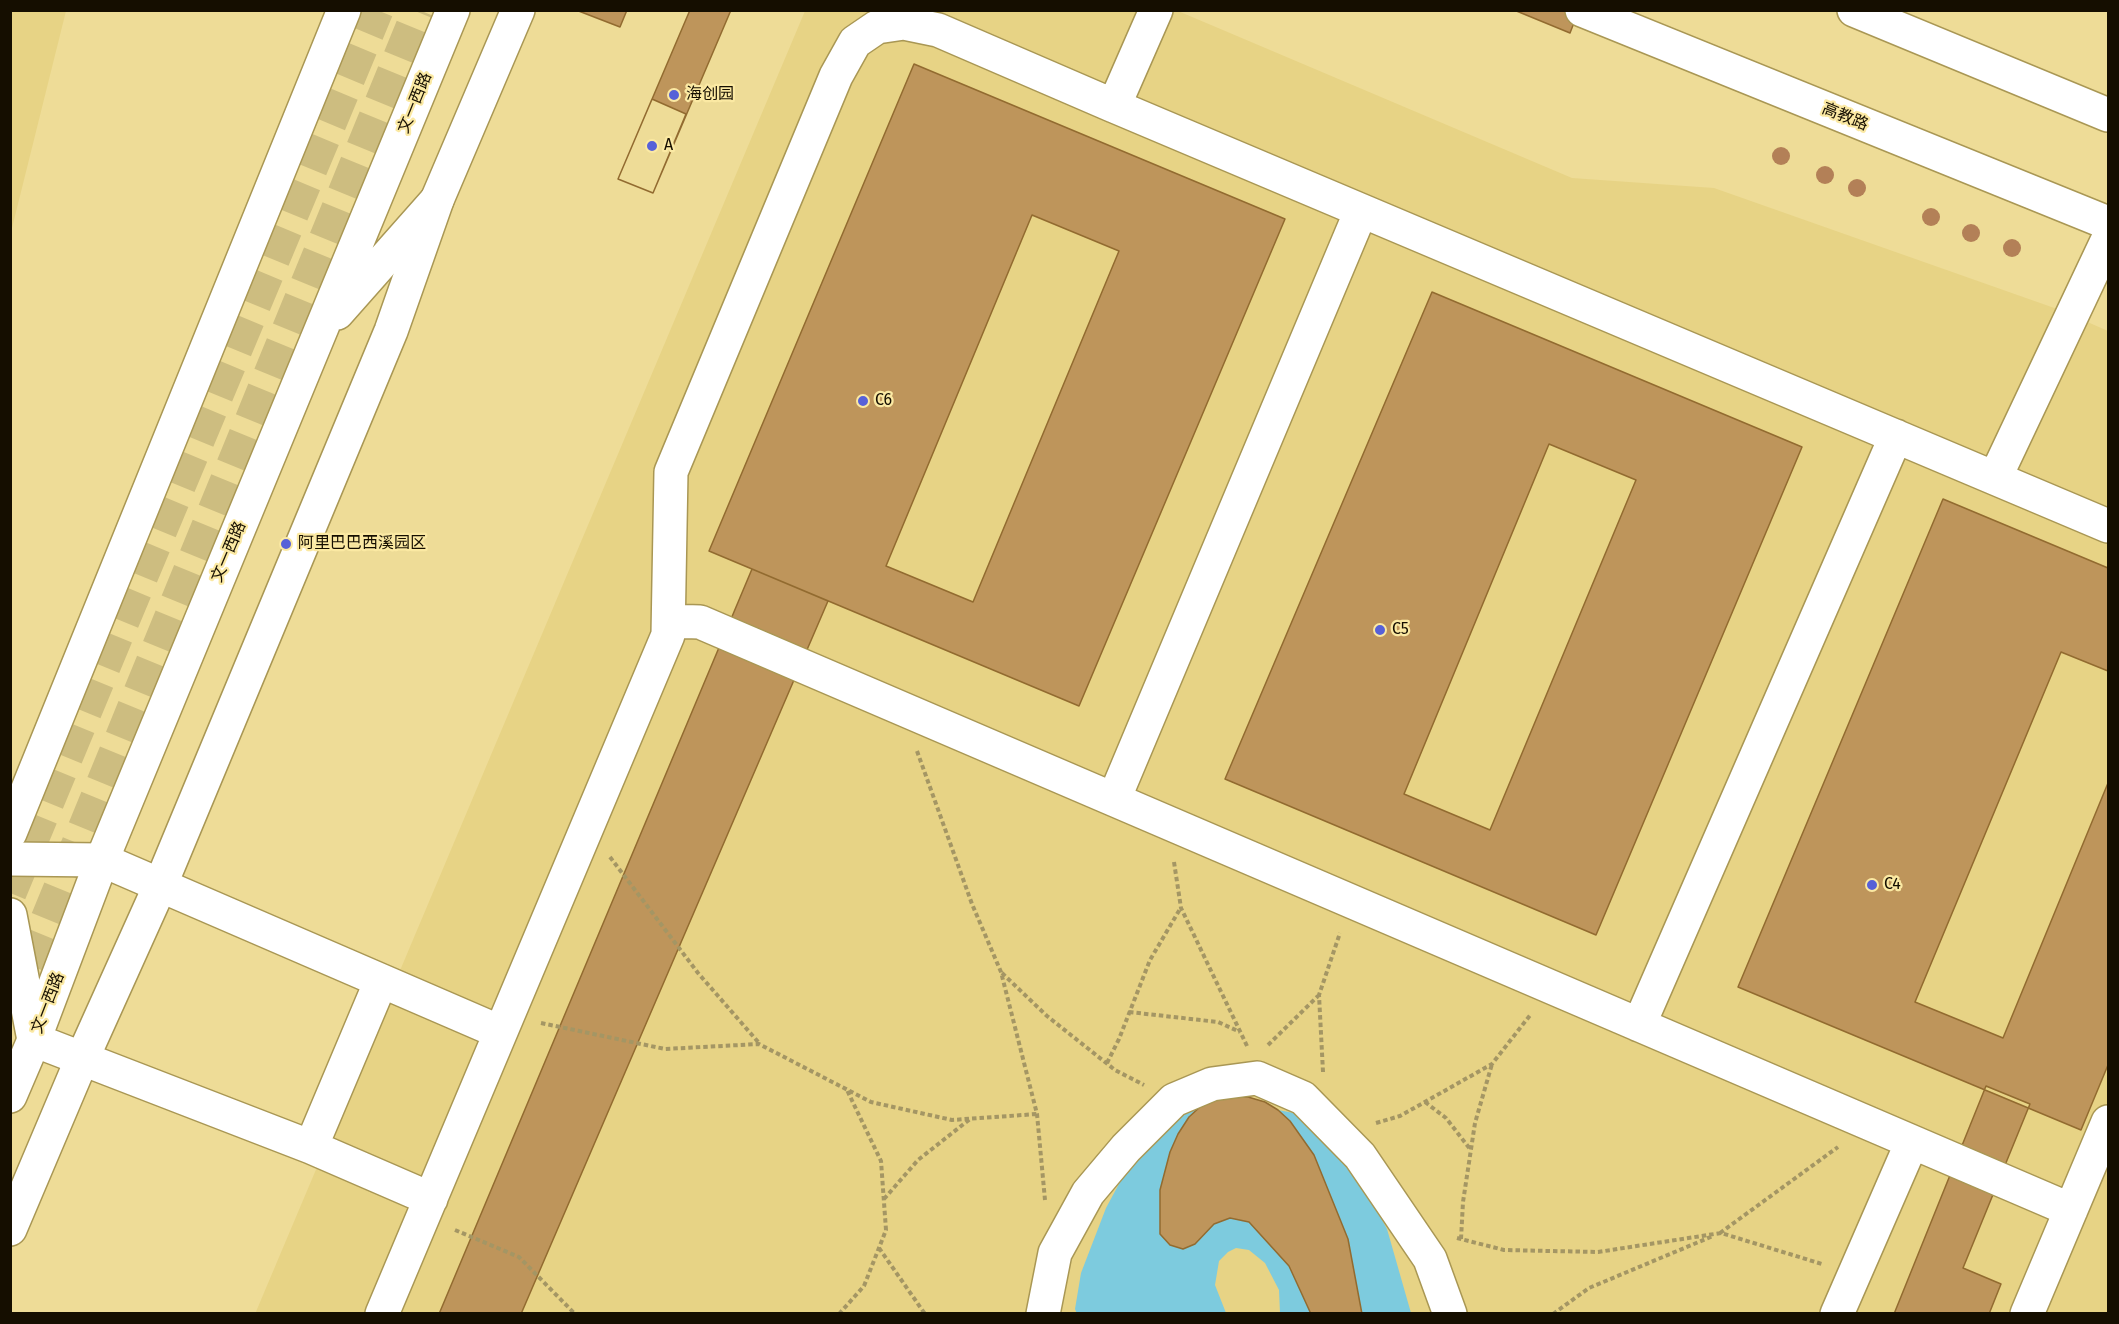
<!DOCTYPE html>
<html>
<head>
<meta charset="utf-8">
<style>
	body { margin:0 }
	#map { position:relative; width:2119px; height:1324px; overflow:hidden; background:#eedc97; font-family:"Fira Sans",sans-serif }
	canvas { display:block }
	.frame { position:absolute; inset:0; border:12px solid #150e00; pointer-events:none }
</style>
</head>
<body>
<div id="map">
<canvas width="2119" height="1324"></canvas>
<div class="frame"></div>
</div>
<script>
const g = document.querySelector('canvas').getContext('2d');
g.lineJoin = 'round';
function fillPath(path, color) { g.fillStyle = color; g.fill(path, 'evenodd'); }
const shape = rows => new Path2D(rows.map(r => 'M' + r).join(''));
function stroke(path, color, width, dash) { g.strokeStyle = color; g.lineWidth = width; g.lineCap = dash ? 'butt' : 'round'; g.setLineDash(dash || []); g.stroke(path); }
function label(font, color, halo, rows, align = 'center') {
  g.font = font + ' "Fira Sans","Noto Sans SC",sans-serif'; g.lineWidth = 4.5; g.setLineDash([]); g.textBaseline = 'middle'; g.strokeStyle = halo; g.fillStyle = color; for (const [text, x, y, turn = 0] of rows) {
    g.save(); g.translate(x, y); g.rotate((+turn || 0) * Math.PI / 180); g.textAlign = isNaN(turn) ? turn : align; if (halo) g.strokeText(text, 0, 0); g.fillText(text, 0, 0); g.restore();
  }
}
fillPath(shape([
	[11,10,66,11,11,232,10,11],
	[805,11,1178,11,1572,178,1714,188,2060,310,2108,331,2108,1313,255,1314]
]), '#e7d385');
fillPath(shape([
	[1201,1106,1189,1117,1178,1134,1170,1152,1160,1190,1160,1234,1170,1245,1183,1249,1195,1244,1214,1224,1230,1218,1249,1222,1289,1266,1311,1313,1280,1313,1279,1290,1265,1263,1249,1250,1236,1248,1228,1252,1219,1261,1215,1285,1226,1313,1077,1314,1075,1309,1081,1273,1106,1208,1127,1169,1154,1139,1186,1113],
	[1278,1110,1294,1113,1328,1141,1358,1175,1387,1229,1411,1313,1362,1313,1348,1239,1314,1155,1290,1121]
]), '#7dcbde');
const building = shape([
	[576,10,627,10,620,27,576,10],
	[690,10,731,10,653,193,618,179,690,10],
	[1514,10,1579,10,1570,33,1514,10],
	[914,64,1285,219,1079,706,709,551,914,64],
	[1032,215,1119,251,973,602,886,566,1032,215],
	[652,99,686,114,653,193,618,179,652,99],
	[1432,292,1802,447,1596,935,1225,779,1432,292],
	[1549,444,1636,480,1490,830,1404,794,1549,444],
	[1943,499,2108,568,2108,671,2061,652,1915,1002,2003,1038,2108,783,2108,1065,2081,1130,1738,987,1943,499],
	[752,569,828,601,521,1314,439,1314,752,569],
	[1986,1086,2030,1104,1963,1268,2001,1284,1989,1314,1894,1314,1986,1086],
	[1232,1097,1248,1097,1265,1102,1278,1110,1290,1121,1314,1155,1348,1239,1362,1314,1311,1314,1289,1266,1249,1222,1230,1218,1214,1224,1195,1244,1183,1249,1170,1245,1160,1234,1160,1190,1170,1152,1178,1134,1189,1117,1201,1106,1215,1099,1232,1097]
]);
fillPath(building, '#be955b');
stroke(building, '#926b30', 1.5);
stroke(shape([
	[10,893,377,10],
	[10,1010,419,10]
]), '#cdbd80', 33, [33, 16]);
const street = shape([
	[1114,106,2108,526],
	[1995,478,2108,239],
	[669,621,700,622,2071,1210],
	[1114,799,1361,211],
	[10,859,102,860,500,1032],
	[10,915,34,1040,311,1147,431,1199],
	[1639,1025,1896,436],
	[311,1147,381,981],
	[382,1314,668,635,671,472,836,76,855,42,877,27,904,23,938,30,1114,106,1156,10],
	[1043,1314,1055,1253,1088,1193,1126,1148,1174,1100,1212,1084,1257,1078,1303,1098,1360,1156,1430,1259,1450,1314],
	[1837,1314,1912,1142],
	[2027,1314,2108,1122]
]);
const secondary = shape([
	[1582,10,2108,223],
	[1854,10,2108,115],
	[10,1229,82,1059,160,886,391,331,437,200,518,10]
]);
const primary = shape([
	[337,313,437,200],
	[10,833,344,10],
	[10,1096,34,1040,102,860,453,10]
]);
stroke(street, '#a99754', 36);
stroke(secondary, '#a99754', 36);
stroke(primary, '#a99754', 36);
stroke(shape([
	[917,751,972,904,1001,972,1037,1114,1045,1200],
	[610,857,698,973,759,1043],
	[1174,862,1181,908,1247,1046],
	[1002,973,1047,1016,1115,1070,1144,1085],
	[1129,1012,1218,1022,1240,1032],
	[541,1023,665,1049,759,1044,871,1102,952,1120,1037,1114],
	[1268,1045,1318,996],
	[1107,1063,1119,1039,1150,960,1180,909],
	[1323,1072,1319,995,1340,933],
	[1425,1102,1446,1118,1470,1149],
	[1376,1123,1400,1116,1492,1064,1531,1014],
	[884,1199,918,1160,970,1119],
	[455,1230,519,1257,575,1314],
	[1720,1233,1838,1147],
	[1457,1238,1504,1250,1598,1252,1721,1233,1822,1264],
	[1461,1239,1463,1202,1475,1123,1492,1064],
	[879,1248,925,1314],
	[839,1314,864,1286,886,1230,881,1161,847,1090],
	[1553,1314,1589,1288,1713,1236]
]), '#a49664', 4, [4.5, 3]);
stroke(street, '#fff', 33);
stroke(secondary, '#fff', 33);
stroke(primary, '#fff', 33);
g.fillStyle = '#b38057';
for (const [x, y] of [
	[1781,156],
	[1825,175],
	[1857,188],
	[1931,217],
	[1971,233],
	[2012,248]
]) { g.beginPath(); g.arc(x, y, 9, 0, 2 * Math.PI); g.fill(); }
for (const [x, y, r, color] of [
	[674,95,6,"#5761d8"],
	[652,146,6,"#5761d8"],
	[863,401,6,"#5761d8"],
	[286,544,6,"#5761d8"],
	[1380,630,6,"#5761d8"],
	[1872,885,6,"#5761d8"]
]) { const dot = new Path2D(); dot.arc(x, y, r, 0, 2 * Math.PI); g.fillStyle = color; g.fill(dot); stroke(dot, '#fbe9a3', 2); }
label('16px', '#150e00', '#fbe9a3', [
	["海创园",686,95],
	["A",664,146],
	["C6",875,401],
	["阿里巴巴西溪园区",298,544],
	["C5",1392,630],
	["C4",1884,885]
], 'left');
label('16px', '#150e00', '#fbe9a3', [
	["文一西路",415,103,-68],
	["高教路",1845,117,22],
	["文一西路",229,552,-67],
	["文一西路",48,1003,-69]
]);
</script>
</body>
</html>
